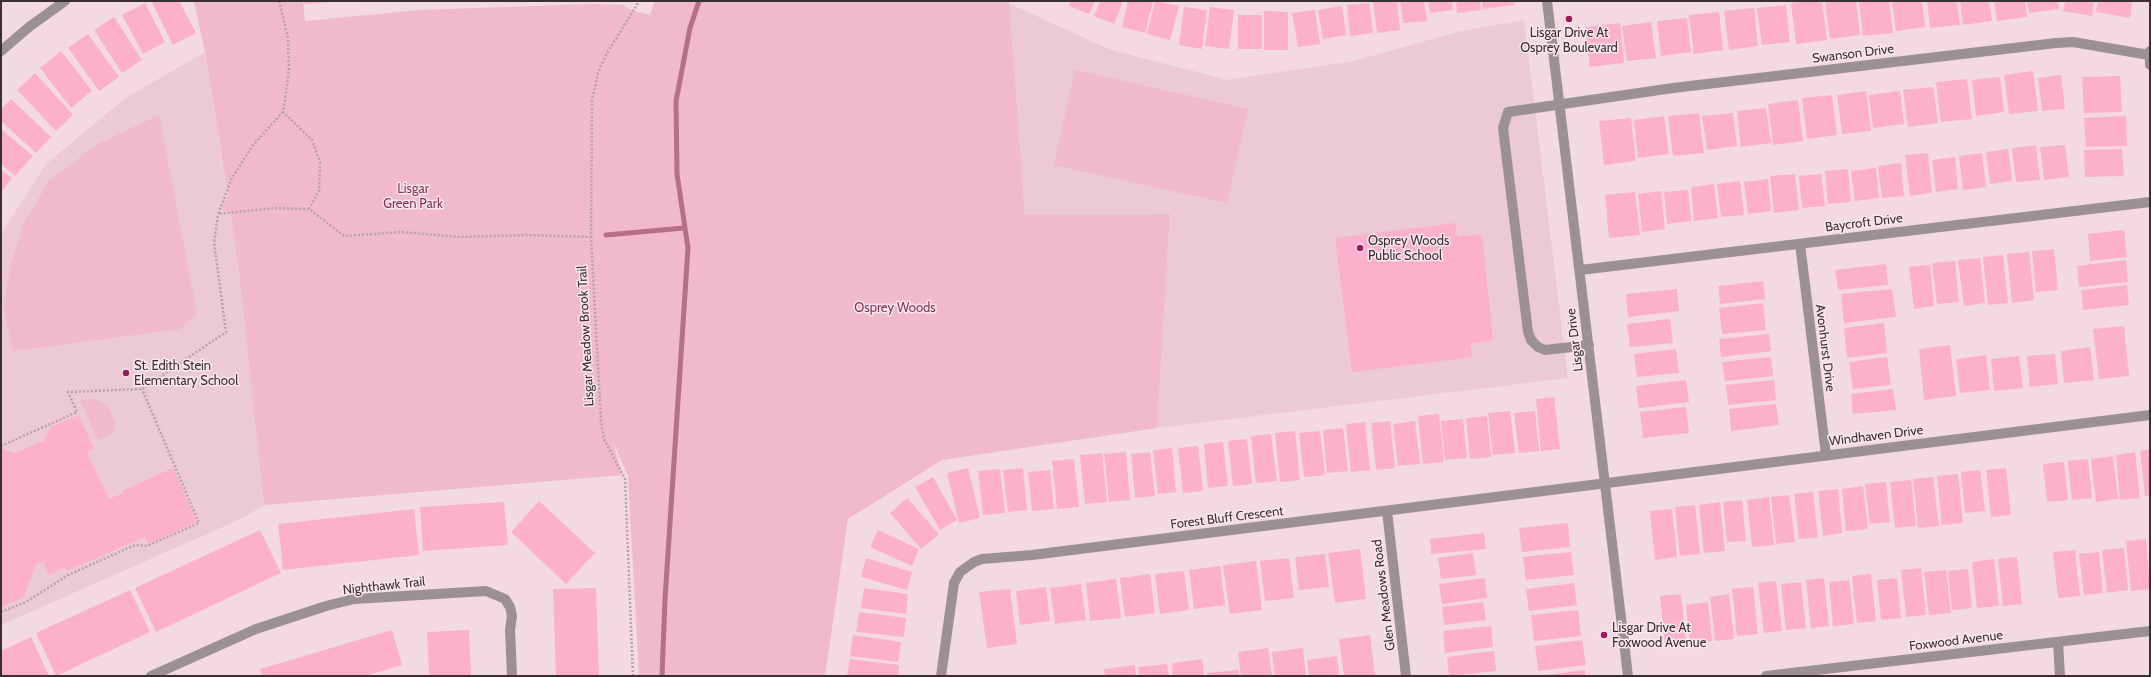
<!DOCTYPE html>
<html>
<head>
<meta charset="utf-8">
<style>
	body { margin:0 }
	#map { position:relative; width:2151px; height:677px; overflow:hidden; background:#f3d9e2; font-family:Cabin,sans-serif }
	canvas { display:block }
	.frame { position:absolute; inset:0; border:2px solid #3a3033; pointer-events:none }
</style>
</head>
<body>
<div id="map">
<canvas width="2151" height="677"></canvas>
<div class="frame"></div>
</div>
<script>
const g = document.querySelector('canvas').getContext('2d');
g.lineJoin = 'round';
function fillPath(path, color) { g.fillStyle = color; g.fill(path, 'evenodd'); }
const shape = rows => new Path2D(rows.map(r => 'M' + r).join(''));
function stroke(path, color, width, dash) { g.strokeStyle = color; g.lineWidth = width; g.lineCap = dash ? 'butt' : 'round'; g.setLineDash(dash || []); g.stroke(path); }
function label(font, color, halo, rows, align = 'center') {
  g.font = font + ' Cabin,sans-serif'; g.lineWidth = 3; g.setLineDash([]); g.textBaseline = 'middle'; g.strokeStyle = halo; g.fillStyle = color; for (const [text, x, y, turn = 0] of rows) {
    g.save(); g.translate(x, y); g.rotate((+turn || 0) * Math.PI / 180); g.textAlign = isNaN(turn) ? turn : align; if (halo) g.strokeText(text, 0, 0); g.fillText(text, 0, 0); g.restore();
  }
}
fillPath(shape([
	[1008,3,1111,50,1228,80,1354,61,1457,32,1524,20,1568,378,1157,428,1170,214,1025,215],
	[205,52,239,272,264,505,243,518,1,625,1,234,46,164,124,99]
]), '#ebcad4');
fillPath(shape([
	[194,1,303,1,305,21,419,10,593,4,623,5,631,10,650,15,655,1,1009,1,1025,215,1170,214,1157,428,942,460,848,519,825,676,639,676,628,476,613,442,622,475,264,505,239,272,230,211,224,211,222,207,228,196,205,52],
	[1075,70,1248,109,1227,203,1054,165],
	[159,115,197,314,180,329,13,351,4,309,10,267,23,225,49,181,98,144],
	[89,399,97,400,107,406,116,423,113,433,98,440,80,400]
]), '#f0b9cc');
stroke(shape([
	[606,235,684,228],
	[662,676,665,599,688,248,677,174,676,101,690,28,699,1]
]), '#b56f89', 5);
fillPath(shape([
	[151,1,179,1,196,33,173,45],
	[304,1,328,1,328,2,305,4],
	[1071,1,1095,1,1089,14,1069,6],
	[1100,1,1123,1,1114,24,1094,16],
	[1128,1,1153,1,1145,33,1122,27],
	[1155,1,1179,6,1170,40,1147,34],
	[1373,1,1397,1,1400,30,1377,33],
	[1400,1,1424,1,1427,21,1403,23],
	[1428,1,1452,1,1453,10,1430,13],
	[1456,1,1480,1,1481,10,1457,13],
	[1482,1,1514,1,1515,5,1483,9],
	[1805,1,1822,1,1827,40,1796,44,1791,3],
	[1825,1,1856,1,1860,35,1830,39],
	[1859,1,1889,1,1893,33,1863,36],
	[1892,1,1922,1,1925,27,1896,31],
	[1927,1,1957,1,1960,25,1930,28],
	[1960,1,1989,1,1992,21,1963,25],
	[1994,1,2025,1,2027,17,1997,21],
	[2027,1,2058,1,2059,9,2029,13],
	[2065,1,2094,1,2092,16,2063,11],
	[2098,1,2132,1,2130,18,2096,12],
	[145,3,165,42,143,54,122,15],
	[1369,3,1373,33,1350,36,1347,5],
	[1786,5,1790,42,1762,45,1757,8],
	[1342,6,1346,35,1323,39,1318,10],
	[1184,7,1207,10,1202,49,1179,45],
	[1210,7,1234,10,1229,49,1205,46],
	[1754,8,1758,46,1729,50,1724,11],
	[1315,10,1320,44,1298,47,1292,13],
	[1264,11,1288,12,1288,50,1264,50],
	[1719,12,1723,50,1694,54,1689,15],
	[1238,15,1262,15,1262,49,1238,49],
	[114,17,142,60,122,73,94,30],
	[1687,18,1691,52,1661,56,1657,21],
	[1651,22,1656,58,1627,61,1622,26],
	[1620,23,1624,63,1590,67,1585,27],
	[88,34,119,77,99,91,68,48],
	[61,51,92,91,71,108,40,68],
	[2033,71,2038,111,2009,114,2004,75],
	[35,73,73,115,56,131,17,90],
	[2061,75,2065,109,2042,111,2038,78],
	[2120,76,2122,112,2084,113,2082,77],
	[2000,77,2004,112,1976,116,1972,80],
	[1967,79,1972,119,1941,122,1936,82],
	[1933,87,1938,123,1908,127,1903,90],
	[1866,91,1871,131,1842,134,1837,95],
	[1900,91,1904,124,1873,128,1869,95],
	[1832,95,1837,135,1807,139,1802,98],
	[11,99,51,137,36,153,1,121,1,109],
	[1798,100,1803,141,1773,145,1768,104],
	[1766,108,1771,143,1741,147,1737,111],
	[1699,113,1704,153,1673,156,1668,116],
	[1733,113,1737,146,1707,150,1702,116],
	[1664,116,1669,154,1638,158,1634,120],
	[2126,116,2127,146,2086,147,2084,118],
	[1631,118,1636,161,1604,165,1599,121],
	[1,129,33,156,15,176,1,164],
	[2036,145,2040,180,2016,182,2012,148],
	[2065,145,2069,177,2044,180,2040,147],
	[2008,149,2012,181,1990,184,1986,152],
	[2122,149,2124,176,2085,177,2084,150],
	[1928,153,1932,193,1910,196,1905,155],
	[1982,153,1986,187,1963,190,1959,156],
	[1955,157,1958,189,1936,192,1932,160],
	[1901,163,1904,196,1882,198,1878,166],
	[1876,168,1879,198,1855,201,1851,171],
	[1848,169,1851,202,1828,204,1825,171],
	[1,170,12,178,1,193],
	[1795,174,1799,210,1774,213,1770,176],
	[1821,174,1825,206,1802,208,1799,176],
	[1768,179,1771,211,1748,214,1744,182],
	[1740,181,1744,215,1721,217,1717,184],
	[1714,184,1718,218,1694,221,1691,187],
	[1688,190,1691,221,1667,224,1664,192],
	[1661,191,1665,229,1642,232,1638,194],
	[1635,192,1640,235,1609,238,1605,195],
	[1456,223,1457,236,1482,235,1493,340,1470,344,1473,357,1352,372,1335,238],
	[2124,230,2127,257,2090,261,2088,234],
	[2054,249,2058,290,2036,292,2032,251],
	[2029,252,2034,300,2012,303,2007,254],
	[2003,255,2008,303,1988,305,1983,257],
	[1980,258,1985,303,1964,306,1958,260],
	[2126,260,2128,282,2079,287,2077,266],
	[1955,261,1959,302,1937,304,1932,263],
	[1886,264,1888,285,1838,290,1835,270],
	[1930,265,1934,306,1914,309,1909,267],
	[1763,281,1765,299,1720,304,1718,286],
	[2127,285,2129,305,2083,310,2081,290],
	[1677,289,1679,311,1628,317,1626,294],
	[1892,289,1896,317,1844,323,1841,294],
	[1763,303,1766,330,1722,334,1719,308],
	[1670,319,1673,343,1630,347,1627,324],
	[1884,323,1887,353,1847,358,1844,328],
	[2124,326,2129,376,2099,379,2093,329],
	[1769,334,1771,351,1721,357,1719,339],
	[1950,345,1956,396,1924,400,1919,349],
	[2090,347,2094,380,2064,383,2061,351],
	[1676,349,1679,373,1637,377,1634,354],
	[2055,354,2058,384,2030,387,2027,356],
	[1986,355,1990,390,1960,393,1956,359],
	[2019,356,2023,388,1994,391,1991,359],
	[1771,357,1773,376,1725,381,1722,362],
	[1887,357,1891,385,1853,389,1849,362],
	[1686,380,1689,402,1639,408,1636,386],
	[1774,380,1776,400,1728,405,1726,385],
	[1893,389,1896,410,1853,414,1851,394],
	[1554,397,1560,449,1541,451,1536,399],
	[1776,404,1779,425,1731,431,1729,409],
	[1686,407,1689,433,1643,438,1640,412],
	[1510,411,1515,453,1493,455,1488,413],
	[1535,411,1539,451,1519,453,1514,413],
	[1439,414,1444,462,1423,464,1418,416],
	[79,415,94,449,87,452,109,499,123,493,122,491,173,468,197,522,148,544,145,537,67,571,65,567,49,575,43,561,36,564,24,597,1,607,1,452,2,449,15,453,45,440,50,427],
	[1487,416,1491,457,1470,459,1466,418],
	[1463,419,1467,458,1445,460,1441,421],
	[1390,421,1395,468,1376,470,1371,423],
	[1415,421,1420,464,1398,466,1393,424],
	[1365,422,1370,470,1351,472,1346,424],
	[1343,428,1348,471,1327,473,1323,430],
	[1295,431,1300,480,1280,482,1275,433],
	[1320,431,1325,475,1304,477,1299,433],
	[1271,434,1277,481,1256,483,1251,436],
	[1247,439,1252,484,1233,486,1228,441],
	[1223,442,1228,486,1208,488,1204,444],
	[1198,446,1203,491,1183,493,1178,448],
	[1172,448,1176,492,1158,494,1153,450],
	[2150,449,2150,496,2145,496,2140,451],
	[1126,452,1130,500,1109,502,1104,454],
	[1150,452,1155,496,1135,498,1131,454],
	[2135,452,2140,498,2120,500,2116,455],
	[1102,453,1107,502,1085,504,1080,455],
	[2113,456,2118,499,2096,502,2091,459],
	[1074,459,1079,507,1057,509,1052,461],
	[2088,459,2092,498,2072,500,2068,461],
	[2064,462,2068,500,2047,502,2043,464],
	[968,468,980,518,959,523,947,473],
	[1023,468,1027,510,1008,512,1003,470],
	[2006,468,2011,515,1991,517,1986,470],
	[1000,469,1005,513,983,515,978,471],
	[1050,470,1054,509,1032,511,1028,472],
	[1980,470,1985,511,1965,513,1961,472],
	[1958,474,1963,523,1942,525,1937,476],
	[933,477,957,520,940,530,915,487],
	[1933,477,1939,526,1918,528,1913,479],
	[1911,480,1916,526,1895,528,1890,482],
	[1886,482,1890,522,1870,524,1865,484],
	[1863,486,1868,529,1846,531,1842,489],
	[1838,489,1842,533,1823,536,1818,491],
	[1813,492,1818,537,1799,539,1794,494],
	[1789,495,1795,542,1776,544,1771,497],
	[1769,497,1774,545,1752,547,1747,500],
	[907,498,939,534,921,549,890,513],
	[1742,500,1746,541,1727,542,1723,502],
	[539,501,595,553,566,584,511,532],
	[504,502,508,545,423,551,420,507],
	[1720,502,1725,551,1704,553,1699,505],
	[1695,505,1700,554,1680,556,1675,507],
	[414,509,419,555,283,570,278,524],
	[1672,509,1677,557,1655,560,1650,511],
	[1568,523,1570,547,1522,552,1519,528],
	[260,530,281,573,156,632,135,588],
	[878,530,919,549,912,566,870,547],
	[1484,533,1486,549,1431,554,1430,539],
	[2146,539,2150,589,2131,591,2126,541],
	[2124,548,2128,590,2107,593,2102,550],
	[1360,549,1366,599,1335,603,1328,553],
	[2075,550,2080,596,2058,598,2053,552],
	[1571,552,1574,575,1526,580,1523,557],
	[2099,552,2103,593,2084,595,2079,554],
	[1473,553,1476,575,1441,579,1438,558],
	[1325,554,1329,587,1299,590,1295,557],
	[2017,557,2022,604,2003,606,1998,559],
	[866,558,912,572,907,590,861,577],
	[1289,558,1294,598,1265,601,1260,561],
	[1994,559,1999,606,1977,608,1972,562],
	[1256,561,1262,610,1230,614,1223,565],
	[1220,566,1225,605,1194,609,1189,570],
	[1921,568,1926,615,1906,617,1901,570],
	[1968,569,1972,608,1952,610,1948,571],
	[1946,570,1951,613,1929,615,1924,572],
	[1184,571,1189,610,1160,614,1155,574],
	[1150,574,1155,613,1125,617,1120,578],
	[1871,574,1876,621,1857,623,1852,576],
	[1485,578,1487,598,1442,604,1439,584],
	[1824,578,1829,626,1811,628,1806,580],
	[1897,578,1901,618,1881,620,1877,580],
	[1116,579,1121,618,1090,621,1086,583],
	[1849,580,1854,624,1833,626,1829,582],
	[1776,581,1782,631,1764,633,1758,583],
	[1801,582,1806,628,1786,630,1781,584],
	[1574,583,1577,605,1529,611,1526,589],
	[1081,584,1086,620,1055,624,1050,588],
	[1046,587,1050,621,1020,625,1016,591],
	[1753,587,1758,634,1737,636,1732,589],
	[596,588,599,675,556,676,553,589],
	[864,588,908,594,906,614,861,608],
	[1010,589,1017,644,987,648,979,592],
	[130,590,150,632,56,676,36,633],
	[1681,594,1686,642,1665,645,1660,596],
	[1729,594,1734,639,1715,641,1710,597],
	[1483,602,1486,620,1444,625,1442,607],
	[1708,602,1712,641,1690,643,1686,605],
	[1578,610,1581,636,1534,641,1531,615],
	[859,612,906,618,904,637,856,632],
	[1491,626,1493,647,1445,653,1443,631],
	[392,630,402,665,365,676,262,676,260,669],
	[469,630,471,676,429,676,427,632],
	[853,635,901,642,898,662,850,656],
	[1370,635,1375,676,1344,676,1339,639],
	[31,637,49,676,1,676,1,651],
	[1582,640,1586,665,1538,671,1535,646],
	[1268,648,1272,676,1241,676,1238,652],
	[1303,648,1306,676,1275,676,1272,652],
	[1494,651,1496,671,1449,676,1447,657],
	[1337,656,1339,676,1309,676,1307,660],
	[850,659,899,665,898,676,847,676],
	[1202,659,1204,676,1173,676,1172,663],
	[1167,664,1169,676,1139,676,1138,667],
	[1135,665,1136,676,1105,676,1104,669],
	[1238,670,1239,676,1208,676,1207,673],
	[1585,670,1585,676,1545,676,1545,675]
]), '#fdb0cb');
stroke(shape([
	[279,1,288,38,289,71,283,112,312,140,320,162,319,191,309,209,344,236,401,232,459,237,527,235,591,237],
	[283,112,253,145,232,178,218,214,275,208,309,209],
	[1,446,77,412,68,392,142,389,226,332,214,243,218,214],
	[1,612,26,602,68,575,135,545,147,546,199,523,142,389],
	[633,676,625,479,604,439,601,421,591,237,592,100,598,73,606,55,639,1]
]), '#b7a2aa', 2.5, [2, 2]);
stroke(shape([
	[1547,1,1628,676],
	[1,51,29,27,65,1],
	[2150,51,2150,65],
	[1800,244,1826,455],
	[1580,270,2150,202],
	[1589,345,1545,350,1538,347,1531,340,1528,332,1503,128,1508,112,1673,88,2056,43,2073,42,2149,55],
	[1387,511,1406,676],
	[2058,642,2060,676],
	[151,676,256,629,326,606,354,599,486,591,505,599,510,607,512,616,510,630,512,676],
	[941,676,954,583,960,572,974,562,982,559,1032,555,2150,415],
	[1766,676,2150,631]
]), '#9b9194', 10);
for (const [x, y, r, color] of [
	[1569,19,4,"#a2155d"],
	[1360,248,4,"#a2155d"],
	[126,373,4,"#a2155d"],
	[1604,635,4,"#a2155d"]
]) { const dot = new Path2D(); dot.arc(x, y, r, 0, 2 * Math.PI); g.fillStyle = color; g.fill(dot); stroke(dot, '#fde8ef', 1.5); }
label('13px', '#3a3033', '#fde8ef', [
	["Lisgar Drive At",1569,33,"center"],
	["Osprey Boulevard",1569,48,"center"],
	["Osprey Woods",1368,241],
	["Public School",1368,256],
	["St. Edith Stein",134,366],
	["Elementary School",134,381],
	["Lisgar Drive At",1612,628],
	["Foxwood Avenue",1612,643]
], 'left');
label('13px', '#3a3033', '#fde8ef', [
	["Swanson Drive",1853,54,-7],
	["Baycroft Drive",1864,223,-7],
	["Lisgar Meadow Brook Trail",586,336,-93],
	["Lisgar Drive",1575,340,-97],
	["Avonhurst Drive",1825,348,83],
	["Windhaven Drive",1876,436,-7],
	["Forest Bluff Crescent",1227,518,-7],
	["Nighthawk Trail",384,586,-6],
	["Glen Meadows Road",1384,595,-97],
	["Foxwood Avenue",1956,641,-7]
]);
label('13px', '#8a3358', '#fde8ef', [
	["Lisgar",413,189],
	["Green Park",413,204],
	["Osprey Woods",895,308]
]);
</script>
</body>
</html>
